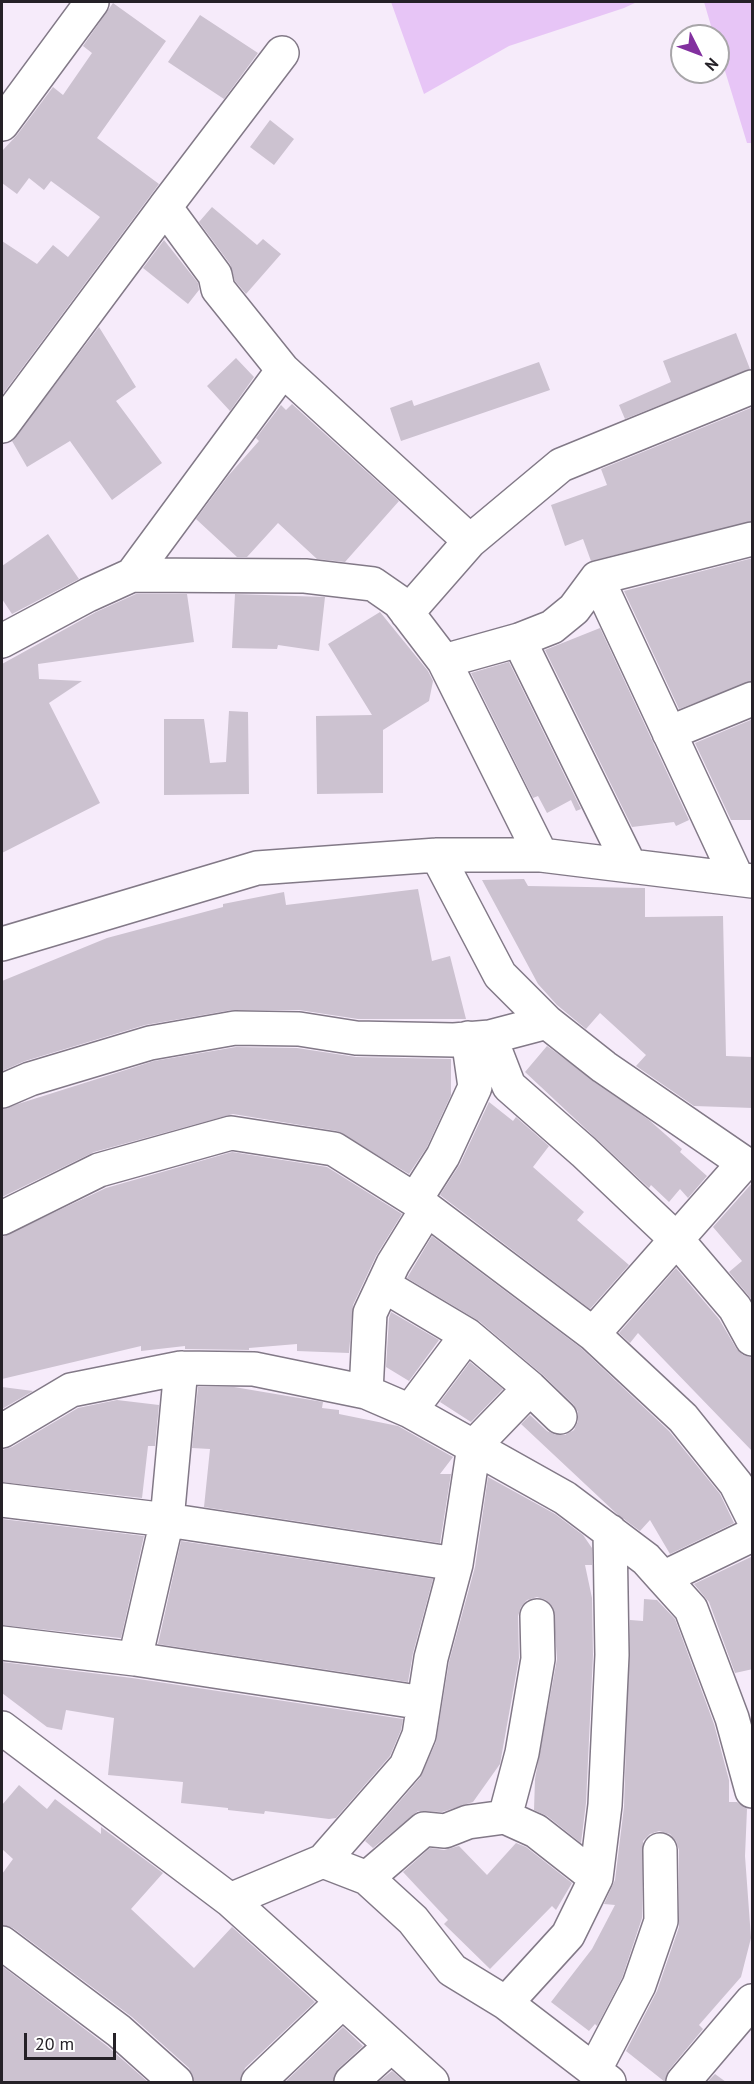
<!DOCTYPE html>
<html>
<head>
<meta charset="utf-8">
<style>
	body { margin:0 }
	#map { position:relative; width:754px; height:2084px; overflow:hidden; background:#f6ebfa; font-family:"PT Sans",sans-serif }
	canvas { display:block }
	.frame { position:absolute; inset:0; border:3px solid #252127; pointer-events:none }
	.north { position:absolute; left:670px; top:24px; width:60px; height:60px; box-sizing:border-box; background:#fff; border:2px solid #a8a6a9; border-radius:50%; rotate:132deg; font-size:16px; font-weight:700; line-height:24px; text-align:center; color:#252127 }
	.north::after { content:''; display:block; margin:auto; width:21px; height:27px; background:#82309f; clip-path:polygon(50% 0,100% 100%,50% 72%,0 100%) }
	.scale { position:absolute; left:24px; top:2033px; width:92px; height:27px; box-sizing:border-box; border:3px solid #252127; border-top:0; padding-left:8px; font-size:18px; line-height:21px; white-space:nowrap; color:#252127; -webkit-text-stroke:4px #fff; paint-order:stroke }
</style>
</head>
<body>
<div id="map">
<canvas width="754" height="2084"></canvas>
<div class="frame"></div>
<div class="north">N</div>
<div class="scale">20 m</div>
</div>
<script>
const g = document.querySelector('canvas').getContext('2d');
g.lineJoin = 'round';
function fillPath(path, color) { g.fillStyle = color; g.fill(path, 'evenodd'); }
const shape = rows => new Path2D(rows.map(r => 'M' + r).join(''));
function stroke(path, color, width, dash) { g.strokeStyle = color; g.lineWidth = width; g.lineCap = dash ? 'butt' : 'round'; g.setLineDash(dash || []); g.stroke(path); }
fillPath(shape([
	[391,2,637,2,624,8,509,46,424,94],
	[704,2,752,2,752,143,747,143,718,48,718,36,714,36]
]), '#e7c5f6');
fillPath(shape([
	[113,3,166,41,97,138,159,184,2,395,2,241,37,264,53,245,68,257,100,217,51,181,44,190,29,178,17,194,2,183,2,151,17,135,53,87,63,95,92,53,83,46],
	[200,15,258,53,224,99,168,62],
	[270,120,294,139,274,165,250,147],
	[212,207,257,245,263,239,281,254,246,294,235,281,230,264,199,222],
	[164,240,198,283,199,290,188,304,143,268],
	[99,327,136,387,116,401,162,463,112,500,70,441,27,467,12,441],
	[736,333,750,369,625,419,619,405,671,382,663,361],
	[236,358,254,377,230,411,207,386],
	[539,362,550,390,401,441,390,408,412,400,414,406],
	[292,404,399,501,345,562,317,559,278,523,247,557,237,557,196,519,228,476,259,441,256,438,281,405,286,410],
	[753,407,753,521,591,561,583,539,565,546,551,505,607,485,601,469],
	[48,534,79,579,12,614,2,599,2,566],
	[753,558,753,681,679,709,624,591],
	[136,594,187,594,194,642,38,664,39,679,82,681,49,703,100,803,2,853,2,664,96,612],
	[235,594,325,597,319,651,278,645,277,649,232,648],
	[380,612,428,671,433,681,429,701,383,730,383,793,317,794,316,716,372,715,328,644],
	[600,628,689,820,676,826,674,822,632,827,545,650],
	[509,662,581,809,576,811,571,800,547,813,538,796,533,798,471,673],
	[229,711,248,712,249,794,164,795,164,719,204,719,210,763,226,762],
	[753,719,753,820,731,820,695,743],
	[524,879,528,886,645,888,645,917,723,916,726,1056,753,1057,753,1108,694,1106,636,1066,646,1055,600,1013,586,1029,557,1005,538,984,482,880],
	[418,889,432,961,450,956,466,1019,358,1019,299,1010,232,1010,145,1025,25,1061,2,1071,2,981,107,938,223,907,223,904,284,892,286,905],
	[547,1046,649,1120,682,1149,680,1152,707,1176,688,1198,680,1189,669,1202,651,1185,649,1188,525,1072],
	[236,1047,297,1048,356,1057,451,1059,451,1095,427,1147,409,1174,337,1131,233,1114,94,1152,2,1197,2,1109,154,1061],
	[489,1102,513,1121,516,1117,549,1146,533,1167,584,1212,577,1220,629,1265,590,1309,440,1195,460,1164],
	[232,1152,327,1167,402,1214,376,1256,353,1305,349,1353,297,1351,297,1344,249,1348,249,1350,185,1349,185,1346,141,1351,141,1346,2,1379,2,1237,106,1188],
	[753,1182,753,1301,729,1272,742,1261,713,1227],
	[432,1236,581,1348,669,1431,720,1494,734,1523,670,1554,650,1520,640,1531,617,1514,521,1424,530,1415,547,1431,556,1435,565,1435,574,1430,578,1421,578,1412,573,1404,543,1375,479,1321,407,1278],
	[676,1268,719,1319,736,1348,743,1355,753,1358,753,1452,638,1333,630,1343,619,1333],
	[391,1312,439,1340,409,1381,386,1367,389,1318],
	[470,1362,503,1389,471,1422,440,1402],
	[2,1387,33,1391,2,1409],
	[198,1387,234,1387,323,1402,322,1408,339,1410,339,1414,398,1426,453,1457,440,1474,451,1474,440,1543,204,1507,210,1449,192,1448],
	[117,1400,159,1405,155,1446,148,1446,142,1498,2,1482,2,1450,12,1447,78,1408],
	[488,1477,555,1514,583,1535,592,1548,592,1565,585,1565,592,1598,593,1655,586,1803,581,1843,547,1816,534,1810,535,1779,557,1659,553,1607,546,1600,537,1597,527,1600,521,1607,518,1616,519,1658,500,1764,473,1802,442,1812,418,1811,373,1848,365,1841,420,1778,436,1742,449,1662,475,1567],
	[2,1519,144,1536,121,1638,2,1625],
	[181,1541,433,1579,413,1653,408,1682,158,1644],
	[753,1556,753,1669,735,1673,709,1602,694,1584],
	[644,1599,657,1600,675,1619,714,1724,729,1780,729,1802,737,1802,747,1809,745,1856,751,1938,741,1977,699,2025,703,2029,669,2070,665,2082,626,2051,657,1991,679,1927,679,1850,676,1841,670,1834,659,1831,650,1834,643,1841,642,1918,622,1978,597,2026,595,2024,589,2031,551,2002,592,1949,615,1905,604,1904,615,1880,624,1807,630,1620,643,1621],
	[2,1662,132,1678,403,1719,401,1730,390,1756,336,1818,329,1819,265,1811,264,1814,228,1810,228,1808,181,1803,183,1782,108,1775,114,1718,66,1710,62,1730,47,1727,2,1693],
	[19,1785,47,1809,55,1799,101,1834,101,1827,163,1873,131,1909,194,1968,232,1927,315,2002,245,2068,240,2082,194,2082,189,2068,132,2017,13,1928,2,1925,2,1874,13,1859,2,1849,2,1805],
	[516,1843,526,1847,572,1883,556,1910,552,1906,490,1969,444,1924,448,1920,403,1872,430,1848,444,1850,459,1846,487,1875],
	[2,1966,107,2046,148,2082,2,2082],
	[343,2027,363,2046,338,2069,333,2082,285,2082],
	[392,2071,405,2082,378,2082],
	[715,2074,726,2082,707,2082]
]), '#ccc2d0');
const minor = shape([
	[282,53,165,207,215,275,218,289,283,370,470,541],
	[2,124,92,2],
	[2,426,165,207],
	[132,575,283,370],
	[597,578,737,878],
	[407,613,470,541,561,465,752,387],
	[519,640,630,866],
	[2,641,88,595,132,575,305,576,373,584,399,602,444,661,541,855],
	[444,661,519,640,552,627,574,609,597,578,752,539],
	[669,733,752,699],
	[437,855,500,975,547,1022,604,1067,744,1163,593,1334],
	[2,944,257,868,437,855,541,855,752,881],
	[490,1037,509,1086,584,1152,677,1240,735,1308,752,1339],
	[2,1091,30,1079,150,1043,235,1028,299,1029,356,1038,454,1040,490,1037,547,1022],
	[415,1200,443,1156,475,1087,468,1038],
	[2,1218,99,1170,231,1133,334,1149,415,1200,593,1334,683,1418,736,1484,752,1516],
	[383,1285,467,1335,530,1388,560,1417],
	[366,1392,370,1313,393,1264,427,1209],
	[410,1411,467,1335],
	[2,1431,71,1390,181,1368,254,1369,366,1392,410,1411,565,1498,646,1559,663,1578,691,1609,732,1718,752,1791],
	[2,1500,167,1520,456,1564],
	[663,1578,752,1535],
	[2,1643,135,1659,424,1703],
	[135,1659,167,1520,181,1368],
	[2,1728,230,1900,432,2082],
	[505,1817,522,1753,538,1659,537,1616],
	[323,1861,406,1766,419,1735,431,1658,456,1564,474,1446,530,1388],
	[367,1878,424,1829,445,1831,468,1822,505,1817,536,1831,596,1878],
	[230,1900,323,1861,367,1878,413,1920,452,1970,506,2003,609,2082],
	[2,1943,119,2031,176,2082],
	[506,2003,568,1935,596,1878,605,1805,612,1655,610,1531],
	[594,2071,639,1985,661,1921,660,1850],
	[258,2082,342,2002],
	[351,2082,391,2046],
	[683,2082,752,2001]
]);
stroke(minor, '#827987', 36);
stroke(minor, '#fff', 33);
</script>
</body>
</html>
